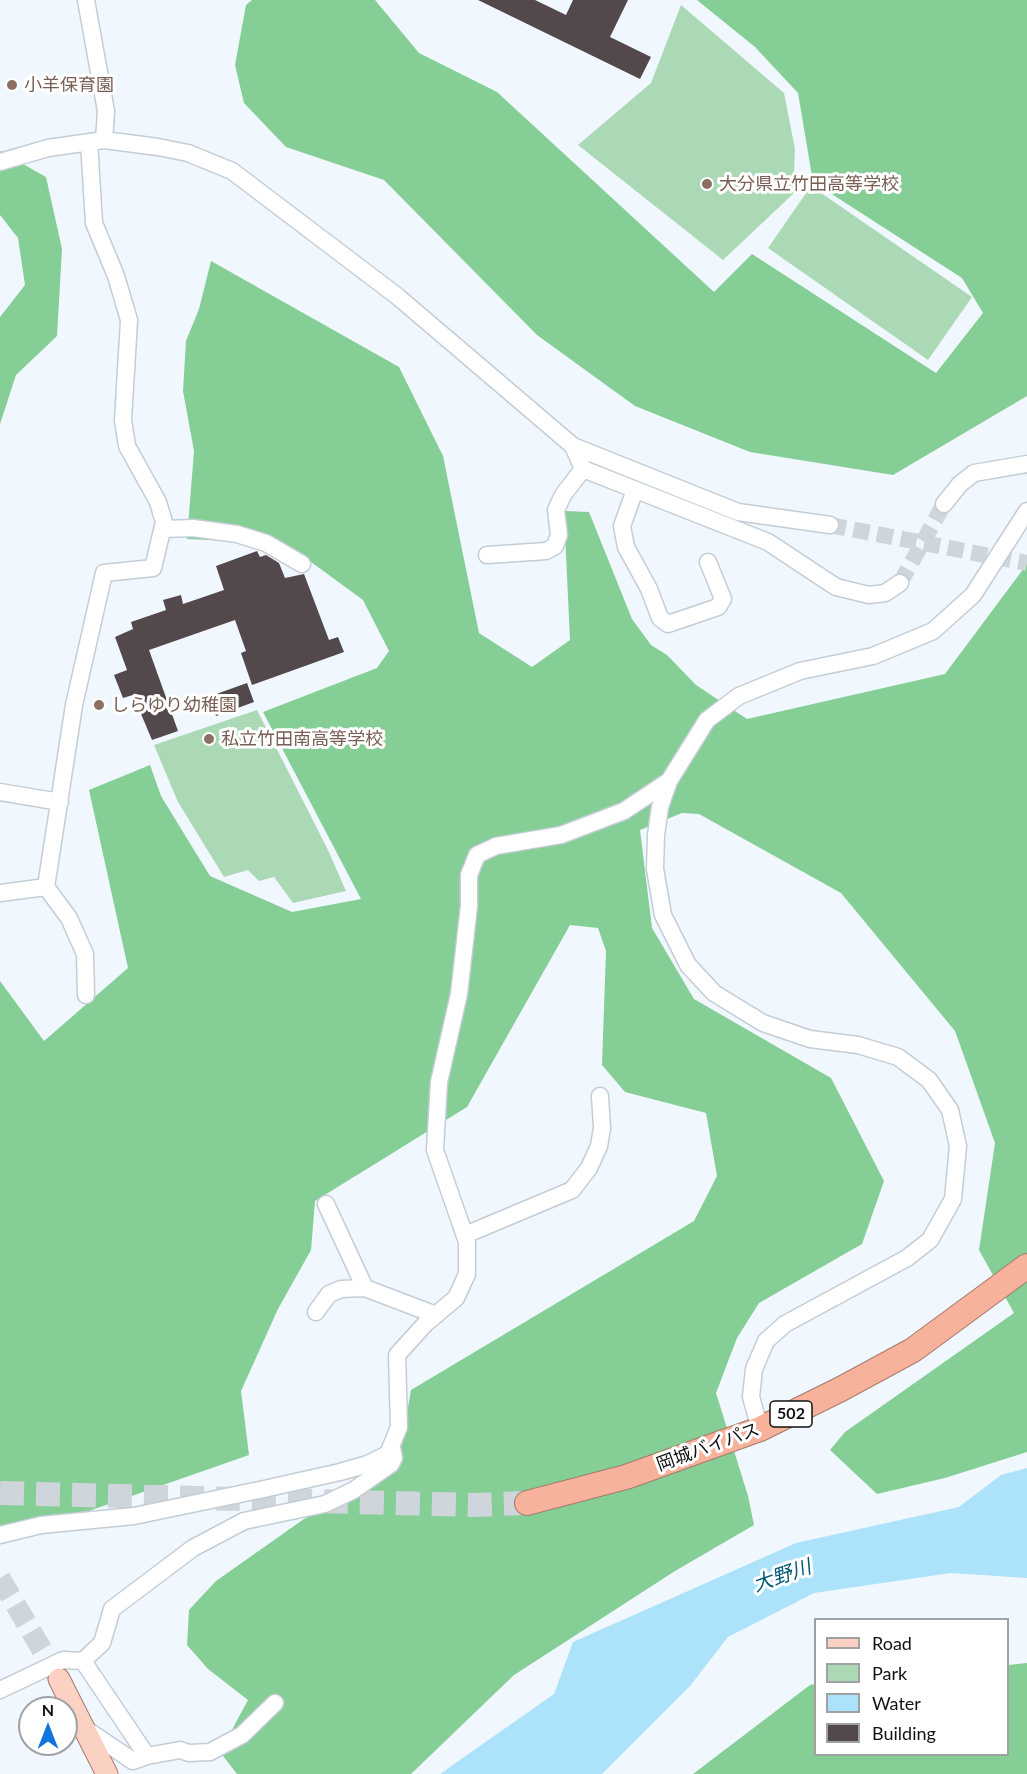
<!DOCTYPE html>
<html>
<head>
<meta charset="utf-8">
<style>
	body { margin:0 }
	#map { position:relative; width:1027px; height:1774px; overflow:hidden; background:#f0f7fe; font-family:Lato,sans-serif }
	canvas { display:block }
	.legend { position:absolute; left:814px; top:1618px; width:195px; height:138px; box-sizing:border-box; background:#fff; border:2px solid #9fa1a2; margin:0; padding:8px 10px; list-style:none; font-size:18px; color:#101316 }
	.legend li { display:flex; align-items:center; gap:12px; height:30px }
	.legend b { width:30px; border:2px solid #9fa1a2 }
	.north { position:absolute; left:18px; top:1696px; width:60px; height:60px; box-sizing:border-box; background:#fff; border:2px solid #9fa1a2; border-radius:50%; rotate:0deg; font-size:16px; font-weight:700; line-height:24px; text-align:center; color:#101316 }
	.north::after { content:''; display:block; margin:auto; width:21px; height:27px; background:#1074dc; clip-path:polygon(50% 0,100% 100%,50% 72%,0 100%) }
</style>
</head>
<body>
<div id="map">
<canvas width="1027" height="1774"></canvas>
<ul class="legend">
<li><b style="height:8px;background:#fad1c3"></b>Road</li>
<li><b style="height:16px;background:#acd9b5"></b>Park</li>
<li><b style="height:16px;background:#ace3fb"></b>Water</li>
<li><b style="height:16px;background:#53484c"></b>Building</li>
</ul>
<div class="north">N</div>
</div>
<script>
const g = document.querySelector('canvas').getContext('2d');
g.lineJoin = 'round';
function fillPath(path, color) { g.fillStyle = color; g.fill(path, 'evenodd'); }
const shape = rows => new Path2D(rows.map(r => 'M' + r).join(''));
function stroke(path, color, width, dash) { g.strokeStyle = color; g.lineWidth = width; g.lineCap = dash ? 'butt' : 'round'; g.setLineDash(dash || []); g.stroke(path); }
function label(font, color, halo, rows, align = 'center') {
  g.font = font + ' Lato,"Noto Sans JP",sans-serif'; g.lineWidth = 6; g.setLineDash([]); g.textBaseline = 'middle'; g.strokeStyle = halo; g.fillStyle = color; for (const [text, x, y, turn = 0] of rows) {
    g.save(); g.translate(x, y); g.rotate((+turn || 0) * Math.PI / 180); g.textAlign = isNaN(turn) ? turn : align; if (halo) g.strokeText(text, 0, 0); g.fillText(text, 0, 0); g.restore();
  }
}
fillPath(shape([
	[681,5,784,93,795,149,793,194,723,260,578,145,651,83],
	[811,186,972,297,928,360,768,248],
	[257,710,328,850,346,891,293,903,274,877,259,881,248,870,224,877,178,802,154,745]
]), '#acd9b5');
fillPath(shape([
	[252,0,375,0,419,53,497,92,714,292,752,254,936,373,983,313,962,278,813,182,798,93,755,47,697,0,1027,0,1027,396,893,475,750,452,635,406,537,335,384,180,286,147,244,103,235,65,246,5],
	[0,151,46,177,62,249,57,336,16,375,0,424,0,317,25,285,18,238,0,215],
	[211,261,399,367,443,456,479,633,532,667,570,640,564,511,589,512,632,619,651,645,667,655,696,685,747,719,945,674,1027,564,1027,1452,945,1478,877,1494,830,1450,845,1432,1014,1313,979,1250,995,1143,955,1031,841,893,699,814,682,813,640,830,652,928,694,999,831,1078,884,1181,862,1244,759,1303,737,1338,716,1393,748,1496,754,1525,675,1571,514,1675,411,1774,237,1774,220,1752,248,1700,208,1669,187,1645,189,1610,216,1581,304,1519,397,1470,411,1390,694,1221,717,1176,706,1113,625,1092,602,1065,606,951,598,928,570,925,467,1107,315,1201,311,1250,278,1309,241,1391,249,1455,0,1542,0,981,44,1041,128,968,89,790,150,765,161,796,210,876,292,912,361,899,263,712,377,668,389,651,363,600,307,559,255,542,187,539,194,451,183,391,186,341,199,309],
	[1027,1663,1027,1774,693,1774,810,1685,815,1684,816,1754,1008,1754,1008,1665]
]), '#85ce96');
fillPath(shape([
	[1027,1468,1027,1578,951,1573,814,1593,728,1637,690,1686,602,1774,440,1774,554,1694,573,1642,796,1543,959,1507,1001,1475]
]), '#ace3fb');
fillPath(shape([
	[478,0,535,0,566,15,573,0,628,0,610,37,651,57,640,79],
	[257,551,260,557,266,555,279,563,285,578,304,574,329,640,338,637,344,652,252,685,241,653,246,651,235,620,149,650,178,731,152,740,133,695,123,698,114,675,127,670,115,637,133,629,131,622,166,610,163,600,181,595,183,604,224,590,216,566],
	[247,683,254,702,216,716,208,697]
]), '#53484c');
stroke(shape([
	[830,525,1027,563],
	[900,583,944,504]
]), '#ced5db', 16, [16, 8]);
stroke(shape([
	[0,1578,59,1679]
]), '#ced5db', 21, [21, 10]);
stroke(shape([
	[0,1493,473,1505,527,1503]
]), '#ced5db', 24, [24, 12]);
const minor = shape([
	[86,0,106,111,104,140],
	[0,162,48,148,104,140,158,147,188,153,232,171,397,296,573,446,738,512,830,525],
	[573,446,583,469,768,542,836,587,869,595,885,593,900,583],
	[635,490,622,526,626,547,649,589,660,618,668,624,718,607,723,599,708,562],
	[944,504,960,484,974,473,1027,464],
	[163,529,193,528,237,534,266,543,302,564],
	[487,555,546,551,555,546,559,535,556,510,563,495,583,469],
	[0,792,60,802],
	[0,893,46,887],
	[86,995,85,954,69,918,46,887,74,705,104,573,153,568,164,522,158,502,127,446,123,420,129,320,116,276,94,223,89,142],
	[326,1204,365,1288,436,1315],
	[465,1235,572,1190,589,1168,599,1146,602,1128,600,1096],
	[316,1312,329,1294,341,1289,365,1288],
	[760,1429,751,1397,754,1369,766,1341,785,1324,907,1258,930,1240,953,1199,958,1146,950,1110,929,1080,898,1057,858,1045,810,1039,763,1023,714,993,688,965,663,915,655,869,656,835,660,807,669,781,707,720,739,696,800,671,873,656,933,631,973,595,1027,511],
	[0,1535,41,1525,134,1516,264,1489,340,1472,368,1464,388,1454,399,1427,397,1355,426,1323,456,1298,467,1274,467,1242,435,1150,439,1082,459,994,469,906,469,875,477,855,496,846,561,835,624,811,669,781],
	[83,1661,102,1643,112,1609,193,1548,244,1521,325,1504,354,1490,391,1464,394,1458,392,1448],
	[0,1690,63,1660,83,1661,147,1756,133,1761,84,1728],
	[147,1756,180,1750,189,1753,210,1752,242,1735,275,1703]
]);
const major = shape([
	[59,1679,107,1774]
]);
const highway = shape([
	[527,1503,626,1477,760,1429,841,1389,913,1350,1027,1266]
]);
stroke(minor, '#c4cdd6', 19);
stroke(major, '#a67a6c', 23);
stroke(highway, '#a67a6c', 26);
stroke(minor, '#fff', 16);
stroke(major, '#fad1c3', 21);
stroke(highway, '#f6b29b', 24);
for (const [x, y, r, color] of [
	[12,85,6,"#8d6e63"],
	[707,184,6,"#8d6e63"],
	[99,705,6,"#8d6e63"],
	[209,739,6,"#8d6e63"]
]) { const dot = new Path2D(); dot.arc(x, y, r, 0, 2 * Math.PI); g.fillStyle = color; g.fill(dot); stroke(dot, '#fff', 2); }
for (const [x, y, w] of [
	[791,1414,42]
]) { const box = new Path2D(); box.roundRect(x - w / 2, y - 13, w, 26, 4.5); g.fillStyle = '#fff'; g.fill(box); stroke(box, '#101316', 1.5); }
label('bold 16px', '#101316', null, [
	["502",791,1414]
]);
label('18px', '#785e54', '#fff', [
	["小羊保育園",24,85],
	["大分県立竹田高等学校",719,184],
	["しらゆり幼稚園",111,705],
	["私立竹田南高等学校",221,739]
], 'left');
label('18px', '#101316', '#fff', [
	["岡城バイパス",708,1447,-20]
]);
label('italic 20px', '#005a74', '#fff', [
	["大野川",782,1576,-19]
]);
</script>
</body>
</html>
